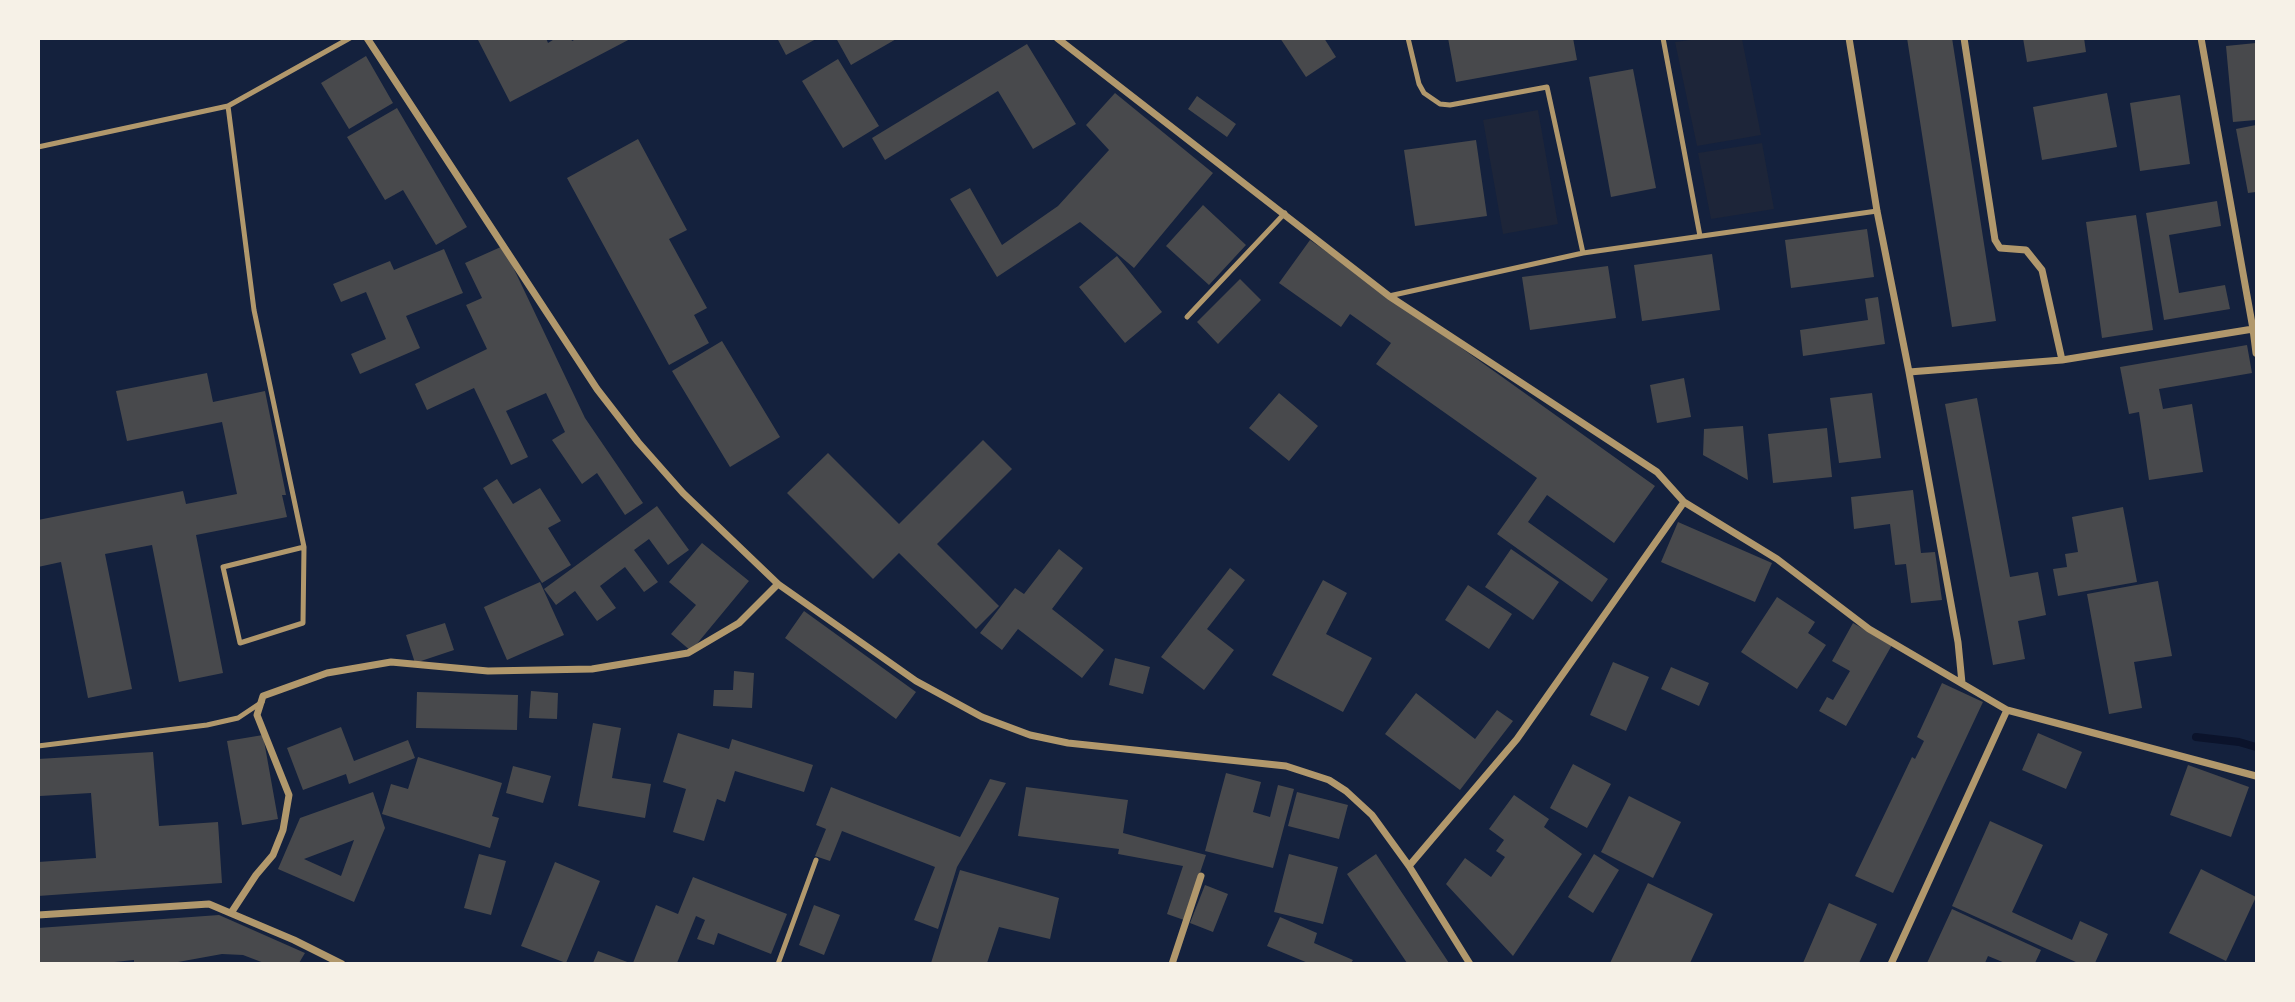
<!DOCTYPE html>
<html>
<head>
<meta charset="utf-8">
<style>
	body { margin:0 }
	#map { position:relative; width:2295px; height:1002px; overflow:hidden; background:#14213d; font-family:"Alegreya Sans",sans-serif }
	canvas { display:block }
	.frame { position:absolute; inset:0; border:40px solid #f6f1e7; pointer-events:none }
</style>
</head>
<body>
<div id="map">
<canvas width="2295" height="1002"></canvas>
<div class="frame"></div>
</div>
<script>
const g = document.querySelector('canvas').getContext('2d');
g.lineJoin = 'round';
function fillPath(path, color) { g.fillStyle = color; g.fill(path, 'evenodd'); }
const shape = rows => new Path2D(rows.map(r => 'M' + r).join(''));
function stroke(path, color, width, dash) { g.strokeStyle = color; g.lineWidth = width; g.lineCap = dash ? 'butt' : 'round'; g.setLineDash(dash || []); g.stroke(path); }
fillPath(shape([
	[1698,39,1742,39,1761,135,1697,146,1675,42],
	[1538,110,1558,224,1503,234,1483,120],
	[1762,143,1774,209,1711,219,1698,153]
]), '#1d2539');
stroke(shape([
	[2196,737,2239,742,2256,747]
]), '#0b132b', 8);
fillPath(shape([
	[477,38,546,38,548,43,556,38,571,38,572,41,578,38,632,38,510,102],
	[777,38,818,38,786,55],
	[836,38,898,38,851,65],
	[1280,38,1324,38,1336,57,1306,77],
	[1448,38,1573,38,1577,60,1456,82],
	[1907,38,1952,38,1996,321,1952,327],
	[2023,38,2084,38,2086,52,2027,62],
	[2256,43,2256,120,2233,122,2226,46],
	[1027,44,1076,124,1033,149,998,91,885,160,872,138],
	[366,56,393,103,349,129,321,83],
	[838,59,879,126,843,148,802,81],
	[1633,69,1656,188,1611,197,1589,77],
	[1115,93,1213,173,1134,268,1080,222,997,277,950,199,970,188,1002,245,1058,206,1109,150,1086,125],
	[2107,93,2117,147,2042,160,2033,107],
	[2180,95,2190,164,2140,171,2130,103],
	[1197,96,1236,124,1227,137,1188,109],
	[397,108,467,227,436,245,403,190,385,200,347,137],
	[2256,125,2256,192,2248,193,2236,129],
	[638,139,687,230,669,239,707,308,694,315,709,343,669,365,567,178],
	[1476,140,1487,216,1415,226,1404,150],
	[2217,201,2221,226,2169,235,2179,293,2225,285,2230,309,2164,320,2146,213],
	[1203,205,1246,245,1209,285,1166,246],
	[2136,215,2153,330,2102,338,2086,222],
	[1867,229,1874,277,1791,288,1785,240],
	[1310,240,1655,486,1614,543,1547,495,1528,522,1608,579,1592,602,1497,534,1537,478,1376,364,1391,343,1350,314,1341,327,1279,283],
	[503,246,585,418,643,503,625,515,597,473,582,484,552,440,565,432,546,393,506,411,528,457,511,465,474,388,427,410,415,384,487,349,466,305,482,298,465,263],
	[444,249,463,293,406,316,420,348,360,374,351,354,386,339,366,292,341,302,333,284,390,261,394,270],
	[1712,254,1720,310,1642,321,1634,265],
	[1117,256,1162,312,1125,343,1079,287],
	[1608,266,1616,318,1530,330,1522,277],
	[1240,279,1261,300,1218,344,1197,322],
	[1878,297,1885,344,1803,356,1800,330,1868,320,1865,299],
	[722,341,780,437,730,467,672,371],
	[2247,345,2252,373,2159,389,2163,409,2192,404,2203,472,2149,480,2139,412,2129,414,2120,367],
	[207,373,213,402,265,391,286,495,282,495,287,517,196,535,223,673,179,682,152,545,105,554,132,689,88,698,61,562,38,567,38,520,183,491,186,504,237,494,222,422,127,441,116,391],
	[1684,378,1691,417,1657,423,1650,385],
	[1279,393,1318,426,1289,461,1249,428],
	[1872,393,1881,458,1839,463,1830,398],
	[1977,398,2010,577,2038,572,2046,615,2018,621,2025,659,1993,665,1945,404],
	[1743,426,1748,480,1703,455,1704,429],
	[1827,428,1832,477,1773,483,1768,434],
	[983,440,1012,469,937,544,999,606,976,629,899,553,873,579,787,493,828,453,899,524],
	[497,479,513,504,540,488,561,521,548,528,571,565,542,583,483,488],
	[1913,490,1921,553,1935,552,1942,600,1911,603,1906,564,1895,565,1890,524,1854,529,1851,497],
	[657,506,689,550,668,565,649,539,634,550,658,582,644,592,625,567,600,586,616,608,597,621,575,591,556,605,544,589],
	[2123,507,2137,582,2058,596,2053,569,2067,567,2065,554,2078,552,2072,517],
	[1678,522,1772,563,1755,602,1661,562],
	[702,543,749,581,691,651,671,634,696,605,669,582],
	[1059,549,1083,568,1052,609,1104,650,1082,678,1018,629,1002,650,980,633,1015,588,1024,594],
	[1511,549,1559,582,1533,620,1485,587],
	[1230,568,1245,580,1207,629,1234,650,1204,690,1161,657],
	[1323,580,1347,593,1326,634,1372,658,1343,712,1272,675],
	[2158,581,2172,656,2134,662,2142,708,2109,714,2087,594],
	[540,582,564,635,507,660,484,607],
	[1468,585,1512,614,1489,649,1445,620],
	[1777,597,1815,622,1808,633,1826,645,1797,689,1741,652],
	[804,611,916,692,896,719,785,638],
	[445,623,454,650,415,663,406,635],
	[1853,623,1892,645,1846,726,1819,711,1827,697,1833,700,1850,671,1832,661],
	[1115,658,1150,667,1143,694,1109,685],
	[1613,662,1649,677,1626,731,1590,715],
	[1671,667,1709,683,1699,706,1661,689],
	[734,671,754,673,752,708,713,706,714,690,733,690],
	[1942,683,1983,702,1893,893,1855,876,1912,757,1915,759,1924,741,1917,737],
	[531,691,558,693,557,719,529,718],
	[417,692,518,695,517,730,416,728],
	[1416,693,1475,739,1497,710,1513,721,1460,790,1385,734],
	[593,723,621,728,612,778,651,784,645,818,578,806],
	[341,727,354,761,408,740,415,758,349,784,346,774,303,790,287,748],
	[678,733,729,749,732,739,813,765,804,792,735,771,725,802,717,799,704,841,673,832,686,789,663,782],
	[2038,733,2082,752,2066,789,2022,770],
	[263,735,278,819,242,825,227,741],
	[153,752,159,826,218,822,222,883,38,896,38,862,96,858,91,793,40,796,38,759],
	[418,757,502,783,492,816,499,818,490,848,382,814,391,784,408,789],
	[1573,764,1611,784,1587,828,1550,808],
	[2188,765,2249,787,2231,837,2170,815],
	[513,766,551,776,543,803,506,793],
	[1226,773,1261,782,1253,812,1270,817,1278,785,1294,789,1273,868,1205,851],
	[990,779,1006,783,957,867,938,929,914,920,935,867,842,831,830,861,815,856,826,829,816,825,831,787,960,837],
	[1026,787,1128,800,1123,833,1206,855,1184,920,1167,914,1183,866,1118,854,1119,849,1018,836],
	[373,792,385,828,354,902,278,869,300,818],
	[354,840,341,876,304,859],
	[1297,792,1348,805,1339,839,1288,826],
	[1514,795,1549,819,1544,827,1582,854,1513,956,1446,884,1465,858,1491,877,1505,857,1496,851,1504,840,1489,829],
	[1629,796,1681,822,1653,878,1601,852],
	[1990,821,2043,845,2012,912,2072,940,2080,921,2108,934,2095,963,2078,963,1952,906],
	[479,854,506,861,491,915,464,908],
	[1289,854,1338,867,1323,924,1274,912],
	[1376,854,1443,954,1449,963,1407,963,1347,874],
	[1594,854,1619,870,1593,913,1568,897],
	[555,862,600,881,566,963,521,946],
	[2201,869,2256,897,2226,961,2169,933],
	[960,870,1059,898,1050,939,999,927,987,963,931,963],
	[693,877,787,914,771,954,718,933,714,945,697,939,705,920,696,916,677,963,633,963,656,905,678,914],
	[1648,883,1713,914,1690,963,1610,963],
	[1205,885,1228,894,1213,932,1190,923],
	[1829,903,1877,924,1859,963,1803,963],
	[814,905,840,915,824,955,799,945],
	[1952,909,2041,950,2035,963,2005,963,1988,956,1985,963,1927,963],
	[219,915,305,953,299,963,264,963,243,955,222,954,178,962,178,963,134,963,134,960,105,963,38,963,38,928],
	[1280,917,1317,933,1314,943,1353,960,1351,963,1308,963,1267,946],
	[598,951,630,963,593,963]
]), '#48494c');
stroke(shape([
	[1408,38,1419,84,1424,93,1440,104,1450,105,1547,87,1583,253],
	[1663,38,1700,236],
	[228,106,254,310,304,547,303,623,240,643,223,567,304,547],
	[38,147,228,106,350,38],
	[1389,296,1583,253,1877,211],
	[1187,317,1285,213],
	[38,746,207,725,238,718,262,702],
	[778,964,816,860]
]), '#b1986c', 5);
stroke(shape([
	[367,38,597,389,638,442,683,493,778,584,916,681,982,717,1030,735,1068,743,1286,766,1329,780,1346,791,1372,815,1409,866,1470,964],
	[1057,38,1389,296,1657,472,1684,502,1777,559,1869,629,2007,710,2256,776],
	[1849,38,1877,211,1909,372,1958,642,1962,683],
	[1964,38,1995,240,2000,248,2026,250,2042,270,2062,360],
	[2253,329,2256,353],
	[1909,372,2062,360,2253,329,2201,38],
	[1409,866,1517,739,1684,502],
	[231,913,256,875,273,855,283,830,289,795,257,715,263,696,327,673,391,662,488,671,592,669,688,653,739,623,778,584],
	[38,915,209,904,294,940,342,964],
	[1172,964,1201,876],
	[1891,964,2007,710]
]), '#b1986c', 7);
</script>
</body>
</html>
